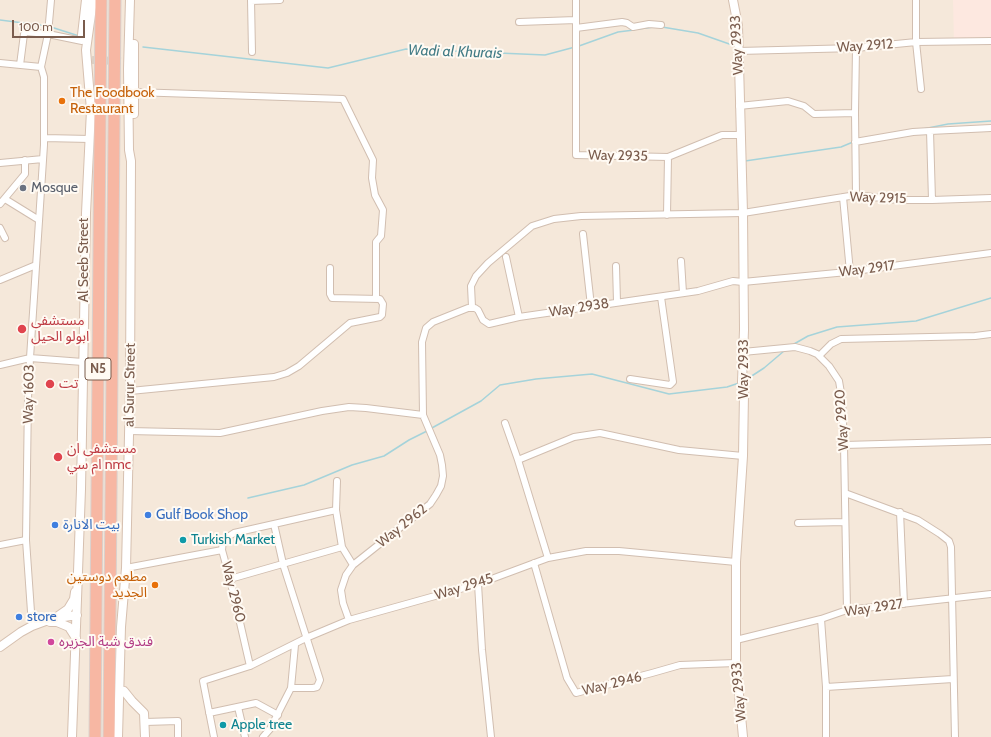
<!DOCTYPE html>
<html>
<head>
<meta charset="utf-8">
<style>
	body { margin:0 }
	#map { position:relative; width:991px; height:737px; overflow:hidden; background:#fdf6ec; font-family:Cabin,sans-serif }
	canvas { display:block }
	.scale { position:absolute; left:12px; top:20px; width:73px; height:18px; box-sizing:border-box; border:2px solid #7a5c4d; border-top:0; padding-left:5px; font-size:12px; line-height:14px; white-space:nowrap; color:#7a5c4d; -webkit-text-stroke:3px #fffaf3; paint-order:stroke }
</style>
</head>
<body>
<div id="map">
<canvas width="991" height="737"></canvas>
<div class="scale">100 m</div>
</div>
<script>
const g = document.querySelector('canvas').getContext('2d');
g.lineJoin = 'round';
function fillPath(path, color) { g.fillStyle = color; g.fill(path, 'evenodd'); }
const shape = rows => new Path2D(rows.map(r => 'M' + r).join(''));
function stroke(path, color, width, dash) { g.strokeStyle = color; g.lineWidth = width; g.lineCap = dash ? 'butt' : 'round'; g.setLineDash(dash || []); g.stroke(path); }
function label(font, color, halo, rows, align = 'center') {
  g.font = font + ' Cabin,"Noto Sans Arabic",sans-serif'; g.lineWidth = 4; g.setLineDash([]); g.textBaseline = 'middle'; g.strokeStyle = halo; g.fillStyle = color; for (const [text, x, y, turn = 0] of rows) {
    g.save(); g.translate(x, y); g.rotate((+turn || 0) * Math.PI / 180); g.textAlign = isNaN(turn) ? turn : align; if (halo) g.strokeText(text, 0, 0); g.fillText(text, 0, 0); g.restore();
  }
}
fillPath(shape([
	[0,0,991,0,991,737,0,737]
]), '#f5e8da');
fillPath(shape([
	[953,0,991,0,991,43,954,44]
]), '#fde8e0');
stroke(shape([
	[0,20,47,26],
	[51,27,79,36],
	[662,27,698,33,735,46],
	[638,29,654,27],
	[579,46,618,32,634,30],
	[143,47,328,68,406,49,545,55,575,47],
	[923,129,948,124,991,121],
	[745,161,841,147,853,142],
	[794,344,808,336,837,327,916,321,991,298],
	[744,381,764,368,784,351],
	[430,429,481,401,500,385,536,379,592,374,669,394,727,387,739,383],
	[248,498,304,485,352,465,384,456,409,440,427,431]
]), '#a5d3da', 1.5);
stroke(shape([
	[92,60,121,61]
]), '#dcd0c4', 8, [8, 4]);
const street = shape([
	[251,0,252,52],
	[576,0,576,155,668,157,722,135,740,135],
	[916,0,916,42,921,89],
	[251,1,280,0],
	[519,22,576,20],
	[576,28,622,22,627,23,633,27,649,24,661,25],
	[856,48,855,113,856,195],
	[739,51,856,48,916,42,991,41],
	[0,63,41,67],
	[20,65,24,34,25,32,48,34,82,41],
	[134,92,343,99,373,160,372,178,375,195,383,210,381,236,376,242,376,299],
	[739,106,788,101,804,106,814,114,855,113],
	[44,138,90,139],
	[855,142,913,132,930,131],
	[0,163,43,159],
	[843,197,850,272],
	[5,199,39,220],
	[932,200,930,131,991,128],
	[0,204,25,174,25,160],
	[667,215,668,157],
	[0,228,5,238],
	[583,234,591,306],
	[506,257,519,317],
	[681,261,683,293],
	[616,266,617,302],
	[0,280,36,265],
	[472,307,471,286,476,276,488,263,532,226,554,219,581,216,743,213,856,195,898,200,932,200,991,198],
	[743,352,795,347,810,351,817,354,829,366,839,381,842,399,844,445,847,610],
	[819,356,831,344,841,339,975,336,991,334],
	[0,365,30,358,83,362],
	[630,379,670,385,673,382,661,297],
	[130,391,274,377,287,373,299,366,350,323,380,317,382,315,383,304,380,299,332,298,330,294,330,268],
	[505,423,518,460,548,558],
	[129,431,220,433,322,411,349,407,366,408,423,415],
	[844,445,991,441],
	[518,460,574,437,600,433,679,450,743,456],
	[337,481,336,510,342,547,353,565],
	[845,493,918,520,940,534,949,541,951,547,955,737],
	[900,512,904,604],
	[798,523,845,522],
	[274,524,283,564,320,680,317,687,313,688,291,688],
	[0,545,26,540],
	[534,563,567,678,576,693,652,673,680,665,736,663],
	[126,568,222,550],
	[230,579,342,547],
	[478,584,482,650,491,737],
	[821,619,826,687,826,737],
	[349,620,343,603,341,590,346,575,353,565,430,504,436,495,441,486,443,476,442,465,440,455,423,415,422,342,426,328,433,322,468,308,475,308,478,310,483,320,489,324,519,317,698,291,733,281,743,282,847,272,991,253],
	[32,626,26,540,28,398,30,358,44,145,44,77,41,67,48,34,51,0],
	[736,640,821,619,847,610,991,594],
	[250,666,230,579,222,550,223,540,234,533,336,510],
	[826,687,953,679],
	[238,707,245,737],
	[209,713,256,703,278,715],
	[145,722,178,721,178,737],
	[214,737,203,681,250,666,306,638,349,620,478,584,548,558,586,551,619,551,736,562],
	[263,737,270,729,291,688,295,645]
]);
const secondary = shape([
	[733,0,738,26,743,213,744,330,742,382,744,393,743,456,736,562,736,663,743,737],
	[82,35,86,0],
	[134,114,134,44],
	[58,616,68,609,74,599,75,592],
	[50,622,57,622,69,627,76,638],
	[0,647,21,632,32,626,51,619,77,615],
	[124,691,132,701,144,713,145,737],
	[72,737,81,489,86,213,91,110,86,50,93,0],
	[118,737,121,627,126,568,130,391,131,161,129,150,128,69,130,0]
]);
const highway = shape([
	[95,737,101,0],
	[109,737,115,0]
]);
stroke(street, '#d1beb0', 8);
stroke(secondary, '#d6c0b0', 10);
stroke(highway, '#dad1cd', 13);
stroke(street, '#fff', 6);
stroke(secondary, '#fff', 8);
stroke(highway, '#f7b7a3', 11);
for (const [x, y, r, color] of [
	[62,101,4,"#e8710a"],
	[23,188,4,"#6b7280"],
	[22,329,5,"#e0444e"],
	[50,384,5,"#e0444e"],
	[58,457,5,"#e0444e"],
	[148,515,4,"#3f7fe0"],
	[55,525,4,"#3f7fe0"],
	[183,540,4,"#0f9aa8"],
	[155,585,4,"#e8710a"],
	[19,617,4,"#3f7fe0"],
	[51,642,4,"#d1479c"],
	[223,725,4,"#0f9aa8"]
]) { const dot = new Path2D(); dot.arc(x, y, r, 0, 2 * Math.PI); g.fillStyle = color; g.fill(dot); stroke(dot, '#fffaf3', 1.5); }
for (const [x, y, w] of [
	[98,369,26]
]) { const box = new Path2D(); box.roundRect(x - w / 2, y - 11, w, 22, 3); g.fillStyle = '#fffaf3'; g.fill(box); stroke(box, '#7a5c4d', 1); }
label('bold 13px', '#7a5c4d', null, [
	["N5",98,369]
]);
label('14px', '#7a5c4d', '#fffaf3', [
	["Way 2933",737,45,-93],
	["Way 2912",865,46,-4],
	["Way 2935",618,156,1],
	["Way 2915",878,198,2],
	["Al Seeb Street",84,260,-90],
	["Way 2917",867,269,-7],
	["Way 2938",579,308,-9],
	["Way 2933",744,369,-90],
	["al Surur Street",130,385,-89],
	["Way 1603",29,394,-89],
	["Way 2920",842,420,-94],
	["Way 2962",402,526,-39],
	["Way 2945",464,587,-17],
	["Way 2960",233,592,76],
	["Way 2927",874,608,-8],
	["Way 2946",612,684,-14],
	["Way 2933",739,692,-95]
]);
label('14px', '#c56008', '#fffaf3', [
	["The Foodbook",70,93],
	["Restaurant",70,109],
	["مطعم دوستين",147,577,"right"],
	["الجديد",147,593,"right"]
], 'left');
label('14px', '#5b616d', '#fffaf3', [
	["Mosque",31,188]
], 'left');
label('14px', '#be3a42', '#fffaf3', [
	["مستشفى",31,321],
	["ابولو الحيل",31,337],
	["تت",59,384],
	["مستشفى ان",67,449],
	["ام سي nmc",67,465]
], 'left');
label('14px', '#366cbe', '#fffaf3', [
	["Gulf Book Shop",156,515],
	["بيت الانارة",63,525],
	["store",27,617]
], 'left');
label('14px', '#0d838f', '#fffaf3', [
	["Turkish Market",191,540],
	["Apple tree",231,725]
], 'left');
label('14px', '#b23c85', '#fffaf3', [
	["فندق شبة الجزيره",59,642]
], 'left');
label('italic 15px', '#437c86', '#fffaf3', [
	["Wadi al Khurais",455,52,2]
]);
</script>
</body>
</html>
